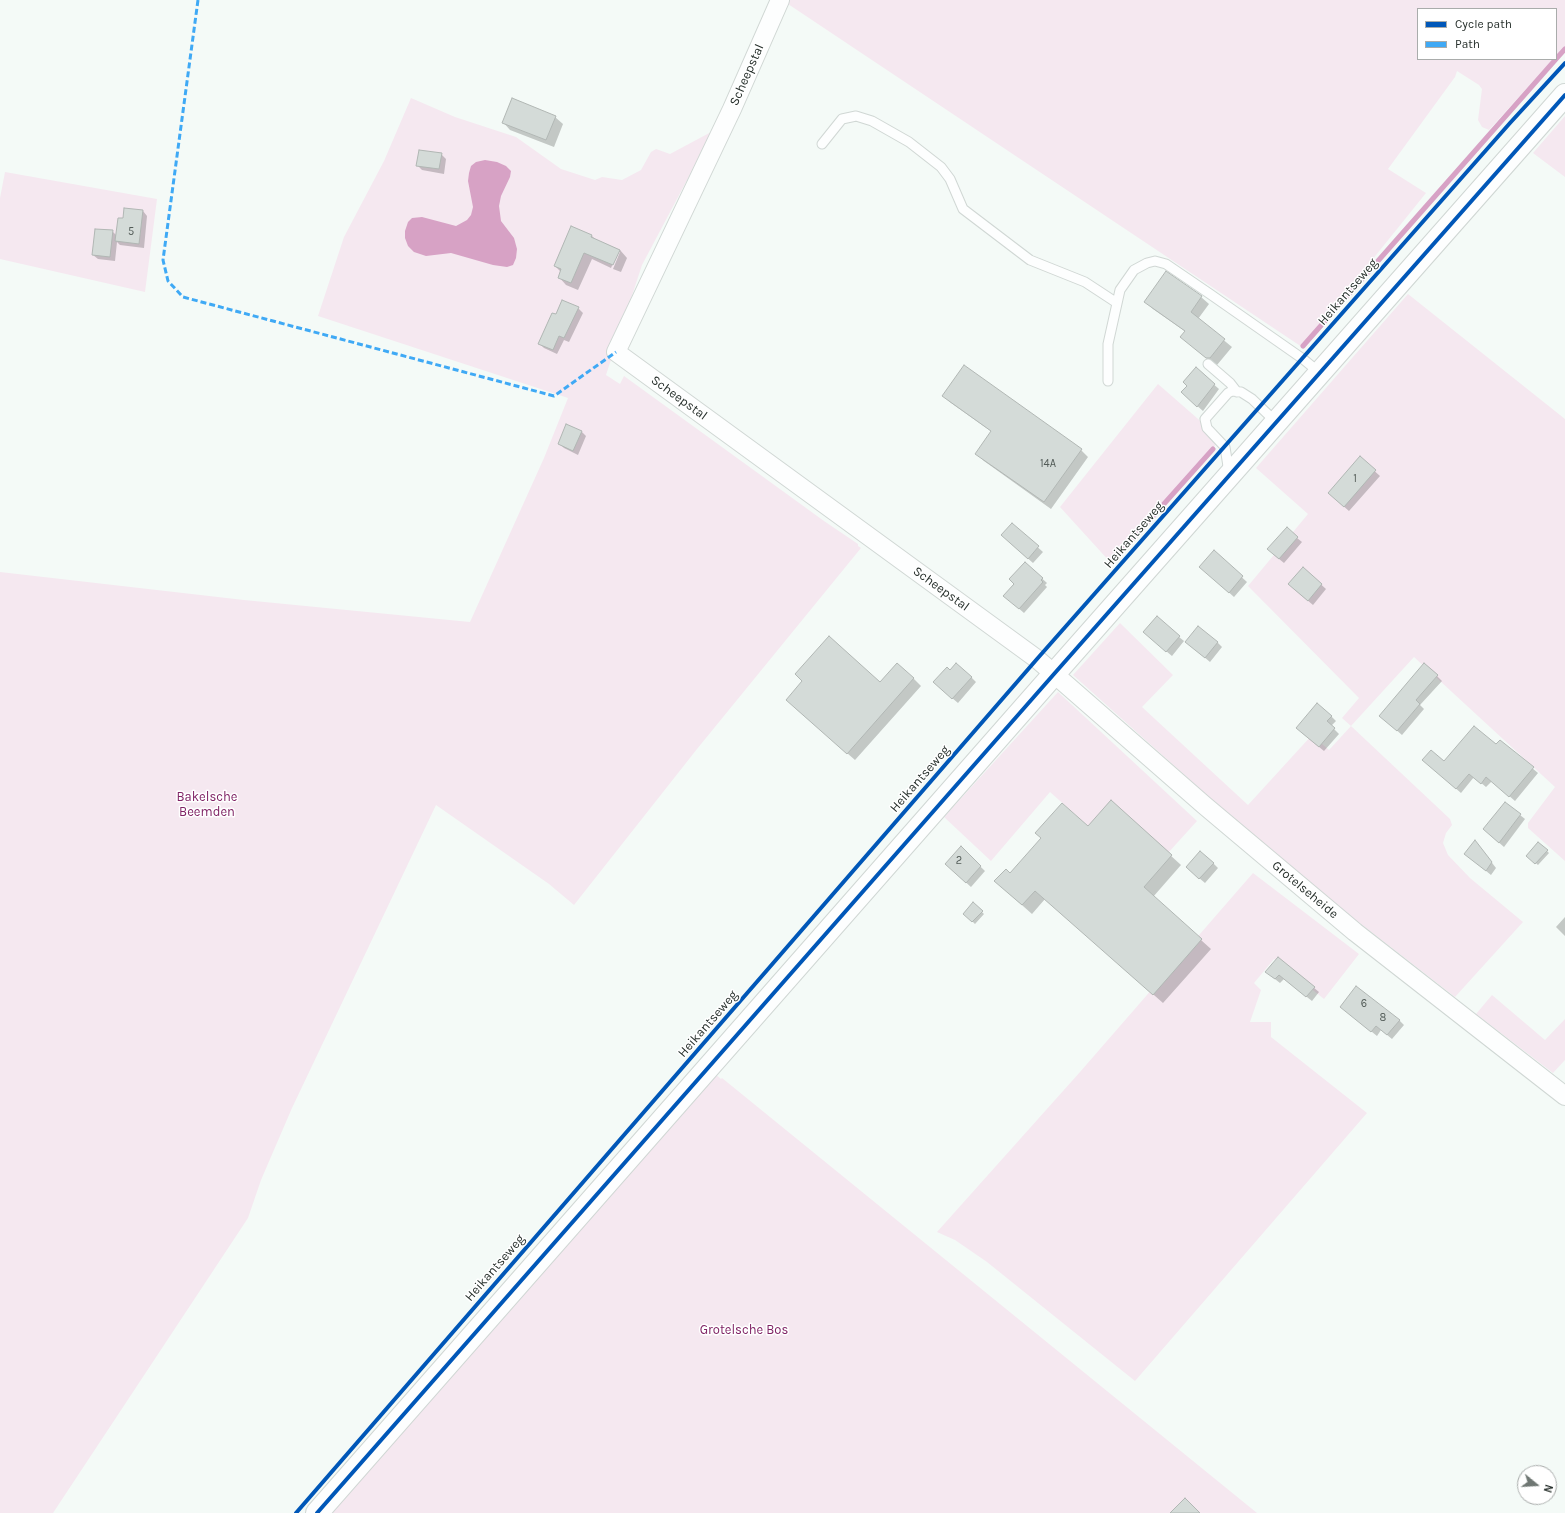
<!DOCTYPE html>
<html>
<head>
<meta charset="utf-8">
<style>
	body { margin:0 }
	#map { position:relative; width:1565px; height:1513px; overflow:hidden; background:#f4faf7; font-family:Karla,sans-serif }
	canvas { display:block }
	.legend { position:absolute; left:1417px; top:8px; width:140px; height:52px; box-sizing:border-box; background:#fff; border:1px solid #a9acab; margin:0; padding:5px 7px; list-style:none; font-size:12px; color:#27302c }
	.legend li { display:flex; align-items:center; gap:8px; height:20px }
	.legend b { width:20px; border:1px solid #a9acab }
	.north { position:absolute; left:1517px; top:1465px; width:40px; height:40px; box-sizing:border-box; background:#fff; border:1px solid #a9acab; border-radius:50%; rotate:108deg; font-size:11px; font-weight:700; line-height:16px; text-align:center; color:#27302c }
	.north::after { content:''; display:block; margin:auto; width:14px; height:18px; background:#6f7773; clip-path:polygon(50% 0,100% 100%,50% 72%,0 100%) }
</style>
</head>
<body>
<div id="map">
<canvas width="1565" height="1513"></canvas>
<ul class="legend">
<li><b style="height:5px;background:#0057b8"></b>Cycle path</li>
<li><b style="height:5px;background:#3fa9f5"></b>Path</li>
</ul>
<div class="north">N</div>
</div>
<script>
const g = document.querySelector('canvas').getContext('2d');
g.lineJoin = 'round';
function fillPath(path, color) { g.fillStyle = color; g.fill(path, 'evenodd'); }
const shape = rows => new Path2D(rows.map(r => 'M' + r).join(''));
function stroke(path, color, width, dash) { g.strokeStyle = color; g.lineWidth = width; g.lineCap = dash ? 'butt' : 'round'; g.setLineDash(dash || []); g.stroke(path); }
function label(font, color, halo, rows, align = 'center') {
  g.font = font + ' Karla,sans-serif'; g.lineWidth = 3; g.setLineDash([]); g.textBaseline = 'middle'; g.strokeStyle = halo; g.fillStyle = color; for (const [text, x, y, turn = 0] of rows) {
    g.save(); g.translate(x, y); g.rotate((+turn || 0) * Math.PI / 180); g.textAlign = isNaN(turn) ? turn : align; if (halo) g.strokeText(text, 0, 0); g.fillText(text, 0, 0); g.restore();
  }
}
fillPath(shape([
	[782,0,1565,0,1565,46,1556,56,1556,9,1418,9,1418,59,1553,59,1489,130,1482,127,1478,120,1482,89,1479,85,1457,71,1455,77,1388,169,1426,193,1302,347],
	[411,98,455,117,516,137,561,169,595,180,602,177,622,180,641,170,651,152,656,149,670,154,713,131,642,265,606,375,620,384,624,376,824,521,858,544,858,546,861,548,697,749,574,905,549,884,436,805,292,1108,261,1180,248,1218,53,1513,0,1513,0,572,244,600,470,622,544,458,568,398,318,316,344,237,384,161],
	[1565,116,1565,177,1533,153],
	[5,172,157,199,145,292,0,259,0,198],
	[1408,294,1565,419,1565,861,1528,828,1528,823,1555,787,1414,657,1351,726,1450,819,1452,825,1446,833,1443,843,1448,855,1470,878,1523,922,1455,997,1352,917,1248,832,1073,675,1120,623,1173,675,1142,707,1248,805,1312,735,1329,750,1351,726,1342,718,1359,698,1248,586,1308,514,1256,468],
	[1158,384,1221,439,1111,563,1060,507],
	[1058,692,1197,821,1168,853,1114,849,1050,792,991,861,944,817],
	[1253,873,1359,954,1324,999,1274,959,1254,983,1261,990,1250,1022,1271,1022,1271,1037,1367,1113,1135,1381,987,1262,955,1240,937,1232,1080,1072],
	[1492,995,1545,1040,1565,1019,1565,1060,1553,1073,1476,1014],
	[714,1073,721,1079,722,1078,1257,1513,329,1513]
]), '#f5e8f0');
fillPath(shape([
	[485,160,497,162,506,166,511,171,510,177,501,196,499,206,501,221,514,238,517,249,516,258,513,265,507,267,493,265,451,253,426,256,414,252,408,246,405,238,405,231,408,222,412,218,422,217,456,226,467,220,471,215,473,207,468,181,469,173,471,166,476,162]
]), '#d7a2c5');
fillPath(shape([
	[555,117,563,124,554,147,510,130,503,122],
	[441,154,446,159,444,174,422,170,418,166],
	[143,211,147,216,144,248,120,245,117,242,115,261,98,259,93,255,112,231,116,235],
	[572,227,592,236,596,240,620,250,627,258,621,272,613,269,620,252,618,252,611,268,592,259,578,290,566,285,559,277,561,272,555,266],
	[1201,297,1209,304,1198,319,1232,347,1217,365,1214,365,1182,337,1186,332,1153,309,1146,302],
	[578,308,583,313,569,342,564,340,557,354,544,348,539,343,556,316],
	[1196,369,1219,389,1203,411,1187,397,1188,386],
	[943,396,1081,450,1088,457,1051,509,984,461,977,454,992,432,951,403],
	[581,431,586,436,578,455,564,448,559,443],
	[1360,458,1380,476,1349,511,1334,498],
	[1012,524,1043,552,1033,563,1007,540],
	[1297,538,1302,542,1284,563,1273,554],
	[1214,552,1247,582,1234,597,1205,571],
	[1025,563,1047,583,1045,585,1047,587,1024,613,1009,600],
	[1303,568,1326,589,1313,605,1294,589],
	[1149,637,1179,637,1184,641,1172,656],
	[1218,643,1222,647,1210,662,1191,646],
	[950,671,971,677,976,682,958,703,939,687],
	[1437,676,1442,681,1420,705,1424,709,1402,735,1385,720],
	[913,678,921,686,855,760,794,707,880,683],
	[1331,716,1336,721,1331,726,1339,734,1324,751,1302,733],
	[1500,741,1538,773,1515,801,1492,781,1486,787,1474,777,1461,793,1423,760,1444,762,1496,746],
	[1111,801,1181,865,1153,897,1211,949,1163,1003,1045,899,1032,914,1005,890,1010,874,1088,827],
	[1520,815,1525,819,1504,847,1489,834],
	[1539,843,1549,853,1538,865,1528,856],
	[1479,846,1496,868,1491,875,1465,854],
	[961,848,985,871,971,887,951,869],
	[1213,863,1218,868,1205,883,1192,872],
	[973,903,984,914,975,924,964,913],
	[1565,917,1565,936,1556,927],
	[1278,958,1319,992,1312,1001,1284,979,1280,983,1271,976],
	[1346,1011,1399,1020,1404,1025,1392,1039,1381,1030,1377,1036]
]), '#0003');
stroke(shape([
	[1556,59,1565,49],
	[1303,346,1556,59],
	[1113,561,1213,449]
]), '#d7a2c5', 5);
const building = shape([
	[512,98,556,116,546,140,502,123,512,98],
	[419,150,442,153,439,169,416,166,419,150],
	[124,208,143,210,139,244,115,241,118,218,123,218,124,208],
	[571,226,592,235,591,237,620,250,613,265,584,253,571,283,558,278,561,269,554,266,571,226],
	[95,229,113,230,110,257,92,255,95,229],
	[1166,271,1202,296,1191,312,1225,339,1210,358,1206,358,1180,337,1185,331,1144,302,1166,271],
	[562,300,579,307,564,338,559,336,553,350,538,344,552,313,556,314,562,300],
	[964,365,1082,449,1044,502,975,454,991,431,942,396,964,365],
	[1196,367,1215,384,1197,407,1181,392,1187,386,1183,382,1196,367],
	[566,424,582,431,573,451,558,444,566,424],
	[1360,456,1376,470,1344,507,1328,493,1360,456],
	[1012,523,1039,546,1028,559,1001,535,1012,523],
	[1287,527,1298,537,1279,559,1267,549,1287,527],
	[1214,550,1243,576,1229,593,1199,567,1214,550],
	[1025,562,1043,578,1041,580,1043,582,1019,609,1003,596,1014,584,1009,579,1025,562],
	[1303,567,1322,584,1308,601,1288,584,1303,567],
	[1157,616,1180,636,1166,652,1143,632,1157,616],
	[1198,626,1218,642,1205,658,1185,642,1198,626],
	[829,636,880,682,897,663,914,678,847,754,786,700,802,681,795,674,829,636],
	[956,663,972,677,952,699,933,682,947,667,950,670,956,663],
	[1424,663,1438,675,1416,700,1420,704,1397,731,1379,716,1424,663],
	[1317,703,1332,716,1327,721,1335,728,1319,747,1296,728,1317,703],
	[1474,726,1496,744,1500,740,1534,767,1509,797,1486,777,1481,784,1469,774,1456,789,1422,760,1431,750,1444,761,1474,726],
	[1111,800,1172,855,1144,887,1202,939,1153,995,1035,891,1022,905,994,881,1006,869,1010,873,1041,838,1035,833,1062,803,1088,826,1111,800],
	[1505,802,1521,814,1499,843,1483,829,1505,802],
	[1475,840,1492,862,1486,871,1464,854,1475,840],
	[1538,842,1548,850,1535,864,1526,856,1538,842],
	[961,846,981,866,966,883,945,864,961,846],
	[1200,851,1214,863,1199,879,1186,867,1200,851],
	[973,902,983,911,972,922,963,914,973,902],
	[1278,957,1315,987,1306,997,1279,975,1275,979,1265,972,1278,957],
	[1356,986,1400,1020,1387,1035,1376,1026,1371,1032,1340,1007,1356,986],
	[1185,1498,1200,1513,1170,1513,1185,1498]
]);
fillPath(building, '#d4dbd8');
stroke(building, '#b1b7b4', 1);
const lane = shape([
	[822,144,842,119,856,116,872,121,909,142,941,167,950,179,963,209,1030,260,1085,282,1117,303],
	[1208,364,1230,383,1237,392],
	[1108,381,1108,344,1120,290,1134,270,1147,263,1155,261,1166,264,1210,294,1303,359,1320,373],
	[1229,473,1225,447,1207,428,1205,419,1228,393,1232,391,1241,392,1252,399,1276,422]
]);
const street = shape([
	[780,0,732,109,616,352,1037,659,1204,805,1355,932,1565,1096]
]);
const secondary = shape([
	[317,1513,1054,674,1565,95]
]);
stroke(lane, '#d0d7d4', 11);
stroke(street, '#d0d7d4', 20);
stroke(secondary, '#d0d7d4', 24);
stroke(lane, '#fdfefe', 9);
stroke(street, '#fdfefe', 18);
stroke(secondary, '#fdfefe', 22);
stroke(shape([
	[198,0,163,260,168,281,183,297,554,396,616,352]
]), '#3fa9f5', 3, [6, 3]);
stroke(shape([
	[296,1513,1037,659,1510,123,1565,63],
	[317,1513,1054,674,1565,95]
]), '#0057b8', 4);
label('11px', '#525b57', null, [
	["5",131,232],
	["14A",1048,464],
	["1",1355,479],
	["2",959,861],
	["6",1364,1004],
	["8",1383,1018]
]);
label('13px', '#27302c', '#fff', [
	["Scheepstal",747,75,-66],
	["Heikantseweg",1348,292,-49],
	["Scheepstal",679,398,36],
	["Heikantseweg",1134,535,-49],
	["Scheepstal",941,589,36],
	["Heikantseweg",920,779,-49],
	["Grotelseheide",1305,890,40],
	["Heikantseweg",708,1024,-49],
	["Heikantseweg",495,1268,-49]
]);
label('13px', '#7f2264', '#fff', [
	["Bakelsche",207,797],
	["Beemden",207,812],
	["Grotelsche Bos",744,1330]
]);
</script>
</body>
</html>
